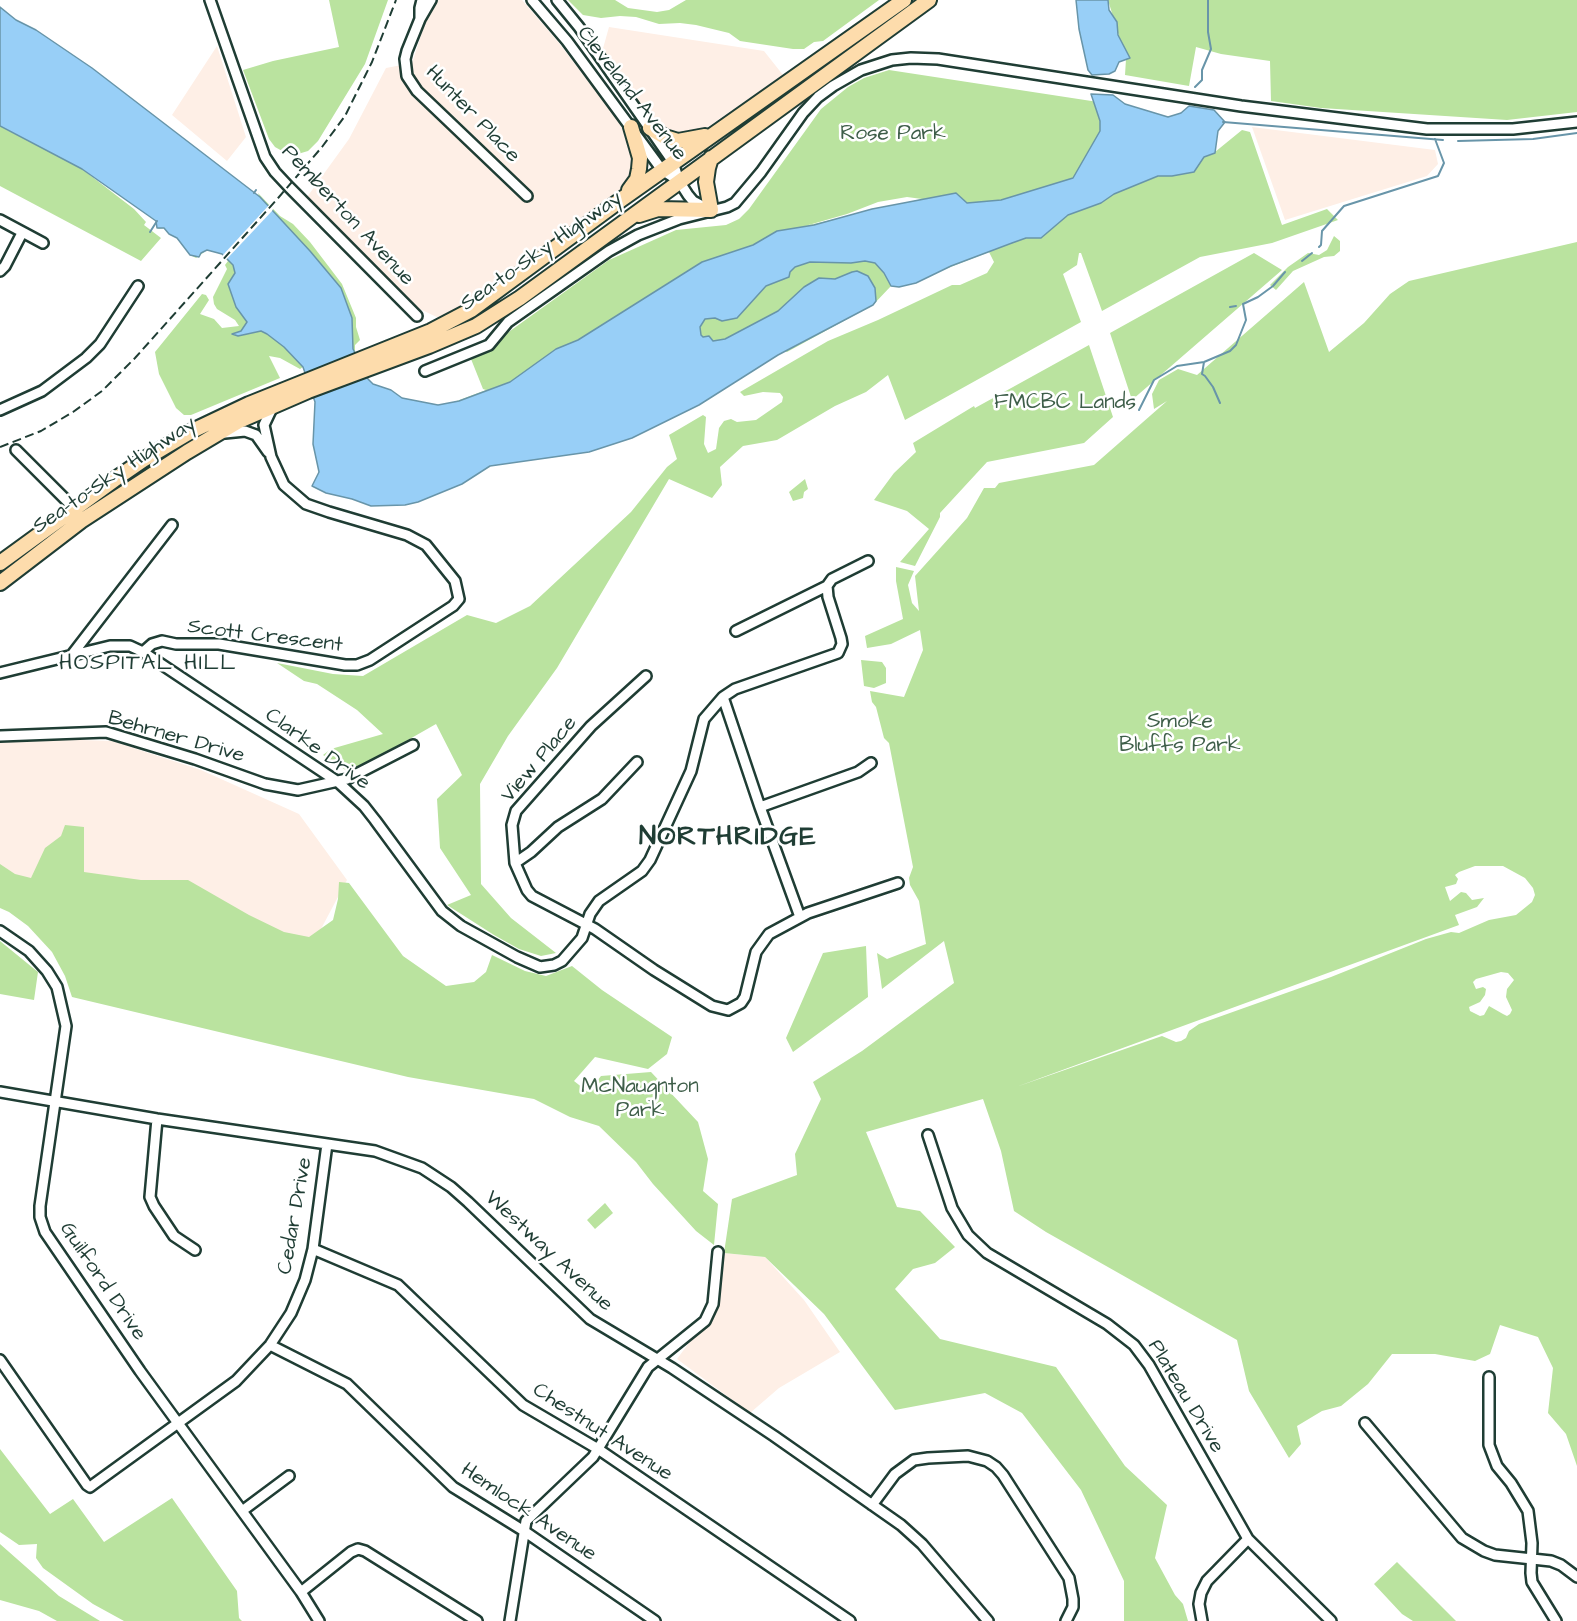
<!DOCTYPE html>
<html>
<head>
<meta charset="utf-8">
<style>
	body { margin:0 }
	canvas { display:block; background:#fff }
</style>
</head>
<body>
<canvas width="1577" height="1621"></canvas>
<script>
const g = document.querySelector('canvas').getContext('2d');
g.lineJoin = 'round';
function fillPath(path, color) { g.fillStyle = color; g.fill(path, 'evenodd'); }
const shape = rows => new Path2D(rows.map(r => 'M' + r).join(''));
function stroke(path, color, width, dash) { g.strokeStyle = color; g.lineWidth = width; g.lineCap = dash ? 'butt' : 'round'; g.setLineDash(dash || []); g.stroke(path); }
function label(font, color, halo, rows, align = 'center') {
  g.font = font + ' "Architects Daughter",sans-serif'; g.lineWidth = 5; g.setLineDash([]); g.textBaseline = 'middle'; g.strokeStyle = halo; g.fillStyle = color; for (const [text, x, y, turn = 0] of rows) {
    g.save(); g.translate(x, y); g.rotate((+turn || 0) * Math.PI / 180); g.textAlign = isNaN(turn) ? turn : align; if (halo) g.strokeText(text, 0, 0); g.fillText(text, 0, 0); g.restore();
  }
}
fillPath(shape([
	[435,0,522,0,559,43,618,121,629,139,635,158,632,175,626,186,615,197,466,304,441,319,409,304,307,197,349,139,386,68,412,63,430,8],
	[609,27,764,51,783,75,699,133,677,135,655,122,643,108,602,52],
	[217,46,246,137,227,161,172,115],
	[1252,127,1435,150,1438,164,1427,176,1285,220],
	[50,739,112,741,201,770,299,814,347,880,313,944,0,886,0,743],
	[724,1253,765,1257,804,1300,840,1352,779,1388,750,1413,677,1359,717,1305]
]), '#feefe6');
fillPath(shape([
	[329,0,388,0,365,64,318,141,308,151,291,156,275,147,269,139,243,70,273,61,339,47],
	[568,0,615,0,628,8,657,12,669,10,686,0,879,0,823,41,814,42,804,49,793,49,740,41,729,33,696,25,680,23,659,24,636,17,620,16,601,18,583,15],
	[1108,0,1577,0,1577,112,1507,120,1321,108,1271,101,1270,61,1221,54,1196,47,1189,86,1125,75,1126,59],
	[889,70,1098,102,1102,134,1078,181,859,236,511,396,331,420,258,193,280,216,293,224,310,242,342,284,356,318,356,327,360,340,355,345,355,351,368,379,373,384,391,390,402,398,438,405,449,404,486,390,483,389,471,359,609,260,676,230,726,225,739,219,749,209,821,109,848,87,864,78],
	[907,197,922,199,805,226,847,214,878,202],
	[1192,107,1214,110,1225,122,1218,131,1215,152,1242,130,1250,132,1282,225,1327,209,1338,220,1272,243,1200,257,1102,311,1081,253,1079,253,1077,265,1063,274,1081,322,905,420,888,375,866,392,835,406,777,440,743,446,720,467,722,485,712,498,669,479,557,668,508,736,480,784,481,884,511,918,556,953,541,956,519,949,494,935,447,905,471,895,440,848,437,799,462,775,436,724,350,773,323,755,331,749,383,734,357,710,317,684,304,681,277,663,333,674,363,676,467,615,496,623,530,606,631,512,667,467,677,459,669,435,703,415,706,417,704,444,708,453,716,449,719,428,724,421,731,419,737,422,756,420,782,402,783,397,780,393,763,392,744,396,740,392,828,341,878,320,952,285,960,285,987,273,994,262,989,252,899,287,891,286,873,305,787,352,746,334,641,362,787,258,851,263,865,261,875,263,886,276,1026,238,1041,238,1068,215,1101,203,1113,194,1159,176,1170,176,1195,169,1204,157],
	[0,126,82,169,134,209,146,222,144,225,161,238,141,261,0,186],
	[159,226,225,248,303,367,300,369,280,358,269,356,280,378,191,415,184,415,176,408,159,374,155,352,202,294,206,295,209,300,200,314,214,319,222,328,239,326,235,320,217,309,214,304,213,297,227,269,225,265,228,261,222,254,207,250,196,258,190,255,177,238,169,234,164,228,158,229],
	[1334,236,1340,241,1340,251,1334,256,1324,257,1293,271,1276,290,1270,285,1288,267,1308,253,1319,255,1327,250],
	[1577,242,1577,1466,1566,1434,1548,1413,1553,1368,1538,1337,1500,1325,1490,1354,1475,1361,1435,1354,1392,1354,1368,1384,1341,1406,1322,1411,1297,1426,1301,1444,1289,1458,1249,1391,1237,1340,1046,1232,1014,1211,1001,1151,983,1099,866,1132,897,1207,920,1211,955,1247,935,1263,913,1269,895,1289,940,1339,1056,1367,1125,1466,1167,1505,1155,1558,1175,1595,1183,1604,1188,1621,1124,1621,1124,1581,1081,1490,1022,1413,985,1393,895,1410,824,1314,765,1257,724,1253,732,1199,797,1175,795,1154,821,1099,813,1082,862,1051,954,983,944,941,882,989,877,953,887,959,926,944,919,901,910,885,909,878,913,867,889,743,884,738,876,707,872,702,870,691,904,697,923,650,920,630,891,644,867,648,865,636,903,619,896,581,896,567,914,571,908,585,912,603,919,611,915,576,967,518,984,488,995,488,999,483,1094,465,1167,401,1154,409,1152,394,1159,380,1178,369,1197,375,1304,282,1329,352,1364,323,1390,294,1409,281],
	[1475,866,1503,866,1525,878,1533,888,1535,895,1532,902,1516,915,1489,920,1459,933,1451,932,1426,939,1331,977,1199,1024,1189,1031,1186,1038,1181,1041,1176,1042,1162,1036,1016,1087,1459,925,1455,915,1477,907,1484,898,1472,900,1466,893,1461,892,1450,901,1445,887,1456,884,1458,879,1455,875,1459,872],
	[1501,972,1508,973,1514,980,1507,989,1506,997,1512,1010,1510,1014,1507,1016,1503,1014,1489,1006,1484,1015,1480,1016,1470,1011,1469,1007,1480,1002,1485,995,1486,989,1483,987,1476,989,1473,982,1476,979],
	[1254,253,1282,270,1132,400,1110,333],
	[1089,345,1113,417,1084,443,987,462,940,513,940,517,915,566,900,562,929,529,907,511,874,500,894,473,916,452,913,443,974,406,975,408],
	[805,479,808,489,804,492,803,498,793,501,789,492],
	[861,660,882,662,886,668,886,683,874,688,864,686],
	[65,825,84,827,84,872,141,880,188,880,249,915,284,932,309,937,333,920,338,899,339,882,349,883,403,956,446,986,474,982,486,972,492,955,525,971,546,976,572,966,602,990,672,1037,667,1054,648,1069,595,1057,574,1081,588,1092,601,1076,651,1072,698,1122,708,1159,703,1191,718,1204,714,1245,696,1231,653,1184,636,1162,599,1126,570,1117,534,1099,408,1077,72,997,65,976,52,952,28,926,9,912,0,908,0,864,15,874,31,878,45,848,61,836],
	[0,941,38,972,34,1000,0,994],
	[866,946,868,997,793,1052,786,1038,823,953],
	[605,1203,613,1213,595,1229,587,1220],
	[0,1449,50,1514,73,1499,104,1542,172,1498,237,1591,239,1618,242,1621,124,1621,93,1604,43,1568,36,1558,37,1544,19,1545,0,1532],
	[0,1544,59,1596,100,1621,57,1621,39,1611,0,1600],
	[1397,1562,1456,1621,1413,1621,1402,1614,1374,1584]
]), '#bae39f');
const water = shape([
	[1076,0,1108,0,1109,10,1117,22,1118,35,1130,58,1119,62,1115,71,1109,74,1092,75,1088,70,1079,29,1076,0],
	[0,7,16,20,36,30,92,68,260,197,310,251,341,288,352,318,353,349,368,379,373,384,391,390,402,398,438,405,459,401,510,382,556,349,578,340,702,262,753,245,777,231,814,225,872,209,956,193,967,203,1001,200,1073,178,1100,131,1100,121,1091,94,1113,95,1125,104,1168,117,1181,113,1189,106,1214,110,1225,122,1218,131,1215,153,1204,157,1194,172,1172,176,1158,176,1114,194,1101,203,1068,215,1041,238,1026,238,1012,243,951,266,916,283,899,287,891,286,884,273,875,263,865,261,851,263,810,262,795,267,790,272,789,277,766,286,737,318,722,321,715,318,705,319,700,327,701,335,703,337,709,336,713,341,725,339,778,311,804,287,819,278,835,279,852,272,857,271,868,276,875,288,876,301,873,305,778,355,699,405,632,438,589,452,490,466,462,484,418,502,405,505,371,506,352,499,326,493,312,486,319,472,313,444,315,402,303,367,284,347,267,334,261,331,238,336,232,334,241,331,247,322,236,307,228,284,235,273,233,265,222,254,207,250,201,253,199,257,190,255,177,238,169,234,164,228,157,228,156,221,82,169,0,126,0,7]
]);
fillPath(water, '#98cff7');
stroke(water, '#6895a9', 1.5);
fillPath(shape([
	[270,204,274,207,272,211,224,262,221,258,223,255]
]), '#fff');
stroke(shape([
	[1195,87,1202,80,1202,70,1211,49,1208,32,1208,0],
	[1223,122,1443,140],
	[1458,141,1533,139,1577,133],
	[254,193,256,190],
	[150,232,157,221],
	[1319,247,1321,245,1322,231,1344,206,1438,176,1444,163,1435,139],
	[1302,261,1312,253],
	[1230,307,1236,306],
	[1204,362,1202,374,1205,376,1213,387,1220,403],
	[1139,410,1154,380,1177,366,1204,362,1230,351,1236,345,1246,320,1243,304,1258,297,1273,286,1285,272]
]), '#6895a9', 2);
const minor = shape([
	[210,0,265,157,275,172,289,187,417,316],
	[431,0,420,19,407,51,405,59,407,76,417,91,527,196],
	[532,0,567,41,662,170,679,181],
	[557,0,579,27,673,162,679,181,688,195,693,201,706,208],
	[420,19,420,8,422,0],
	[0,220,43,243],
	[0,271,5,266,22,233],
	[425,371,489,345,508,322,609,251,638,235,679,219,727,207,735,203,761,172,803,113,818,97,833,86,861,70,892,60,911,58,938,59,1241,106,1427,129,1513,129,1577,122],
	[0,410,42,391,86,358,100,344,138,286],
	[225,433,245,431,256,435,268,452],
	[16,450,74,508],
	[736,631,827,586],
	[143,652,152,644,162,641,176,644,219,644,345,665,357,665,370,660,453,606,459,599,455,581,426,545,407,535,329,512,306,504,284,485,271,457,264,425,273,406],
	[71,656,172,525],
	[0,673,110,646,130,646,143,652,338,782,364,806,375,820,442,911,461,926,517,957,540,967,554,965,562,961,582,938,590,914,599,901,642,871,650,860,691,771,704,719,723,697,760,807,800,917],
	[646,676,591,726,516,811,512,825,515,863,527,890,532,896,595,929,654,970,712,1006,728,1010,741,1003,745,997,756,952,769,934,808,913,898,883],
	[723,697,735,689,838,653,842,644,841,638,828,597,827,586,832,579,868,561],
	[0,736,106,732,195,759,265,784,298,790,347,779,413,745],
	[760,807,858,772,871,763],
	[515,863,531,852,558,827,602,799,637,762],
	[0,931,29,951,47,971,57,987,66,1026,40,1206,40,1217,45,1232,140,1371,301,1592,319,1621],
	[0,1092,157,1119,375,1151,422,1168,451,1187,468,1202,590,1319,672,1368,774,1436,901,1525,922,1544,988,1621],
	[157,1119,150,1197,154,1206,174,1236,195,1250],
	[928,1135,952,1208,968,1235,987,1253,1107,1324,1134,1345,1149,1365,1248,1539,1331,1621],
	[313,1249,398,1285,523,1405,598,1449,850,1621],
	[270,1345,347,1384,453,1487,524,1531,655,1621],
	[0,1360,87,1485,90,1487,94,1484,236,1381,270,1345,291,1313,305,1280,313,1249,327,1144],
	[1489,1377,1489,1445,1497,1466,1511,1483,1528,1511,1532,1543,1531,1573,1532,1582,1556,1621],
	[1365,1423,1462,1538,1484,1551,1495,1555,1551,1561,1561,1565,1577,1577],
	[872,1505,895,1474,914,1460,928,1458,968,1456,987,1461,996,1467,1003,1475,1069,1578,1073,1599,1073,1607,1066,1621],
	[242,1511,289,1476],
	[301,1592,351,1552,358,1549,365,1551,477,1621],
	[510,1621,526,1521,593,1457,648,1367,705,1321,713,1304,718,1252],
	[1202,1621,1199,1604,1201,1593,1207,1581,1248,1539]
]);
const highway = shape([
	[650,128,665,137,678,141,705,136],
	[629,190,637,179,639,169,640,158,631,127],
	[639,215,658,209,711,210,706,182,708,168,711,158],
	[0,563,114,480,143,460,190,432,249,404,431,331,471,310,622,199,904,0],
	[0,583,81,521,187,452,239,421,308,391,429,346,476,326,520,298,929,0]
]);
stroke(minor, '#1f3d34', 14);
stroke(highway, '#1f3d34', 18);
stroke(minor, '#fff', 9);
stroke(highway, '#fddcac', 14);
stroke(shape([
	[0,447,41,431,73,412,102,391,135,358,279,197,322,147,345,116,372,62,396,0]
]), '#1f3d34', 2, [9, 4.5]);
label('21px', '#1f3d34', '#fff', [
	["Cleveland Avenue",631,94,52],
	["Hunter Place",472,115,46],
	["Pemberton Avenue",347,216,47],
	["Sea-to-Sky Highway",542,252,-35],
	["Sea-to-Sky Highway",115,476,-34],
	["Scott Crescent",265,637,7],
	["Behrner Drive",176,738,16],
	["Clarke Drive",317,750,36],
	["View Place",540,760,-50],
	["Cedar Drive",296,1216,-80],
	["Westway Avenue",548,1252,43],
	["Guilford Drive",102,1282,56],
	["Plateau Drive",1185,1397,59],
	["Chestnut Avenue",602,1433,33],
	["Hemlock Avenue",528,1513,34]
]);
label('21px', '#3e5e49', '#fff', [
	["Rose Park",893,135],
	["FMCBC Lands",1065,404],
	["Smoke",1180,723],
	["Bluffs Park",1180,747],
	["McNaugnton",640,1088],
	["Park",640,1112]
]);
g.letterSpacing = '1.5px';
label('22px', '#1f3d34', '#fff', [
	["HOSPITAL HILL",148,664]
]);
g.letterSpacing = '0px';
g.letterSpacing = '1.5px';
label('bold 27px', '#1f3d34', '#fff', [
	["NORTHRIDGE",728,838]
]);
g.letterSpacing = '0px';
</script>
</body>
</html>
